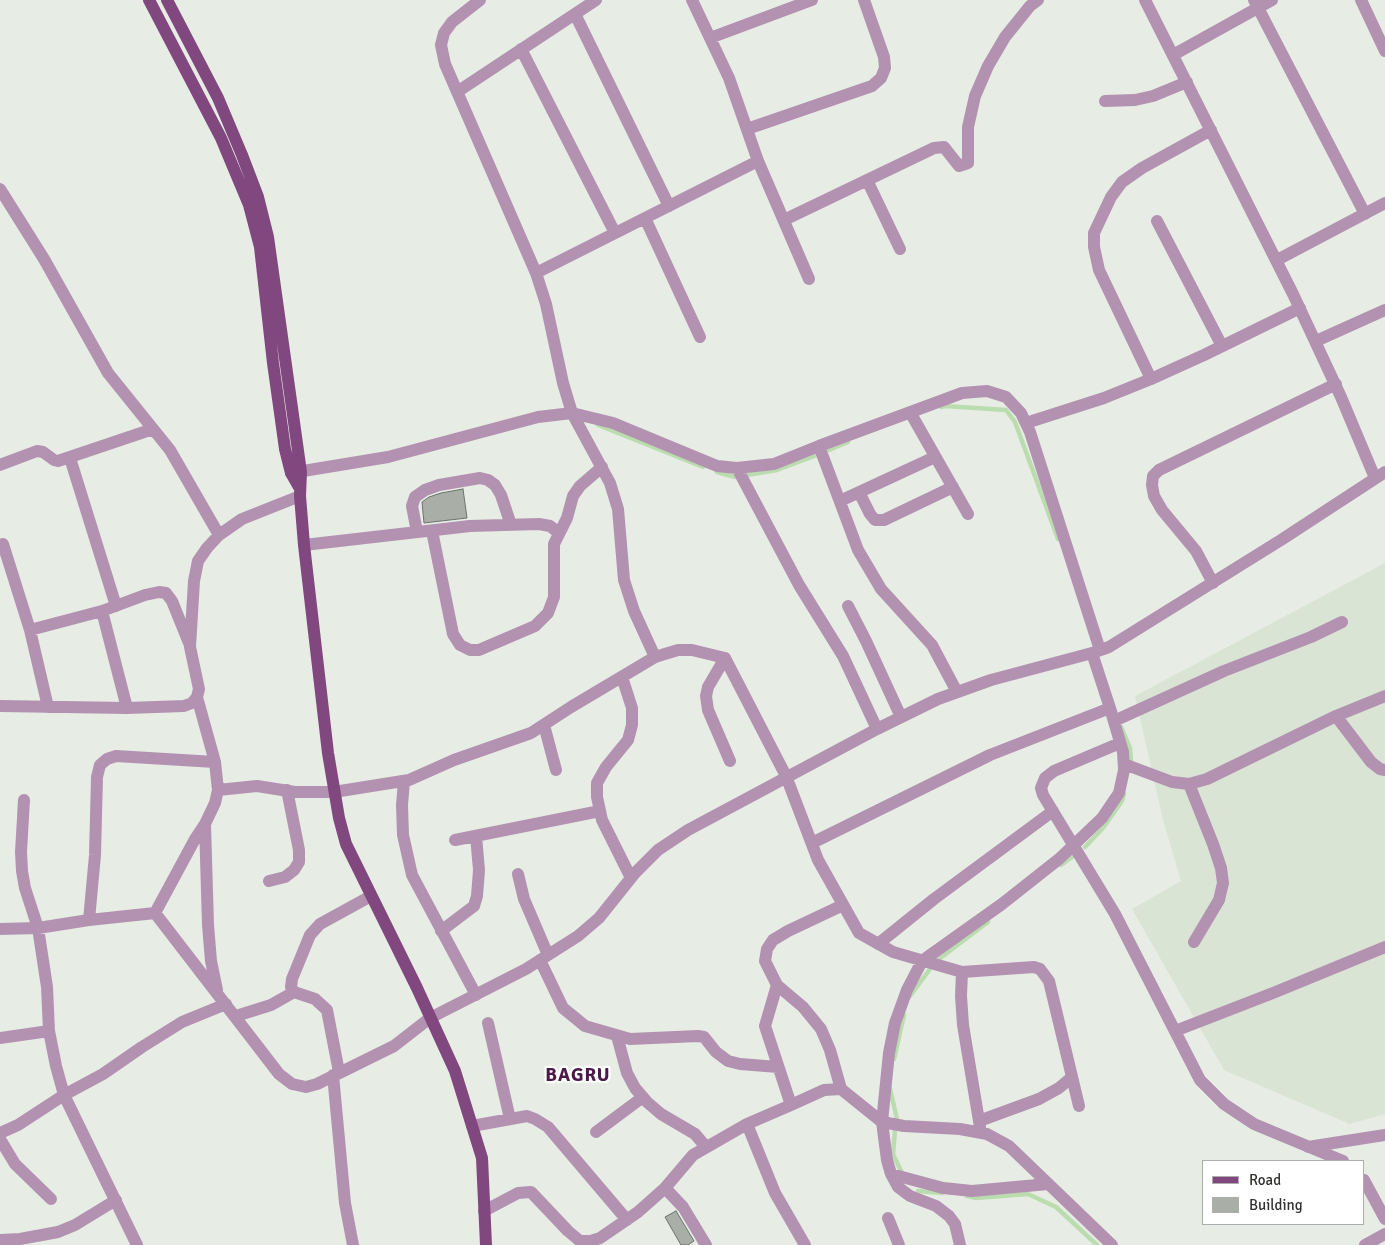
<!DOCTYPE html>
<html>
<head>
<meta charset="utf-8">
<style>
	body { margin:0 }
	#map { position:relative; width:1385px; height:1245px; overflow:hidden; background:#e7ede5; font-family:Signika,sans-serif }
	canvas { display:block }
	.legend { position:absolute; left:1202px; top:1160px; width:162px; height:65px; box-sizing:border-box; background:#fff; border:1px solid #acadac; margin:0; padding:6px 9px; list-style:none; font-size:15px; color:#30322f }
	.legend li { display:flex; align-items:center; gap:10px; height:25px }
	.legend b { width:25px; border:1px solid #acadac }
</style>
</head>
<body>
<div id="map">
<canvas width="1385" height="1245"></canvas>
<ul class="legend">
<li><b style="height:6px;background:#81477f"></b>Road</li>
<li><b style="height:14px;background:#a9afa7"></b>Building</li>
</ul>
</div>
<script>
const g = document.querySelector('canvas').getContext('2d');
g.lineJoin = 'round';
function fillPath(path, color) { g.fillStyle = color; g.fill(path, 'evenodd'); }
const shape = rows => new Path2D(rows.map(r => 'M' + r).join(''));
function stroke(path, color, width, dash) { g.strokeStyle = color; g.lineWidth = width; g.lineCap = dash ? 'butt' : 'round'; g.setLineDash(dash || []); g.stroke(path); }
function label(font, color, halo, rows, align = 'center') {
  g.font = font + ' Signika,sans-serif'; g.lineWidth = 4.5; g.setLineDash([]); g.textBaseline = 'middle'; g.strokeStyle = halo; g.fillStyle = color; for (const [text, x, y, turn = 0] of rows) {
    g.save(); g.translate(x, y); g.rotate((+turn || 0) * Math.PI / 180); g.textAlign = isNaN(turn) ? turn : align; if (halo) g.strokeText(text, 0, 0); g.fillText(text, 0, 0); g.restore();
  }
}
fillPath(shape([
	[1385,563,1385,1114,1350,1124,1224,1070,1132,909,1181,881,1163,820,1135,696]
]), '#d9e4d5');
stroke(shape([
	[941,407,945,406,1006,410,1015,422,1058,539],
	[598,425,703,467],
	[829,450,848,442],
	[717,472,735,477],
	[747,475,777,470,817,455],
	[1121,727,1130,748,1131,761],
	[1085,847,1103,828,1122,801,1124,794],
	[1061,865,1075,855],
	[939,959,988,922],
	[910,996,930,969],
	[894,1059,904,1015],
	[890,1089,897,1119],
	[895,1130,893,1154,902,1173],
	[918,1191,942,1193],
	[967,1196,976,1198,1028,1194,1056,1207,1097,1245]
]), '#bbdcaf', 4.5);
const building = shape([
	[463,489,467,518,424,523,422,502,429,497,441,493,463,489],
	[676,1211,694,1241,688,1245,681,1245,665,1217,676,1211]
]);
fillPath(building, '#a9afa7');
stroke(building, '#6c726b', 1);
stroke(shape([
	[480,0,452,22,444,33,441,45,445,64,536,273,546,304,563,383,572,413,610,483,618,509,624,580,634,611,655,657],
	[1145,0,1293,294,1341,397,1375,478],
	[1254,0,1365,214],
	[1361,0,1385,51],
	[575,14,669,206],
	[710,38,812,0],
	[521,49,615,233],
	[1173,55,1272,0],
	[457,92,596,0],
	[1105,101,1135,100,1153,96,1187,82],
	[747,129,872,86,881,78,885,68,884,57,864,0],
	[758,161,809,279],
	[867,180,900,249],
	[0,189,44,259,108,373,170,450,219,535],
	[645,218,700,337],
	[784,220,934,148,944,147,959,166,968,163,968,127,975,96,988,66,1005,37,1030,6,1038,0],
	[1157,221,1222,346],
	[1277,260,1385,203],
	[536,273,758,161,729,78,692,0],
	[1316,341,1385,310],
	[1151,379,1099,270,1094,247,1094,233,1111,197,1122,182,1142,168,1211,130],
	[910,412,968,514],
	[1026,423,1104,398,1151,379,1204,355,1300,308],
	[819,446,858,550,881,589,932,645,957,692],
	[70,458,116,606],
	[0,465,37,451,43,452,54,460,58,461,153,429],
	[737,468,799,585,843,656,877,729],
	[291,473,388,457,538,417,572,413,613,423,717,466,737,468,774,464,819,446,962,393,987,391,1006,397,1021,413,1030,432,1100,650],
	[859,492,870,514,875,520,884,520,953,487],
	[840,501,935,457],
	[432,531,453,634,460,645,470,650,479,650,535,626,548,613,554,597,554,544,567,518,573,496,580,486,602,467],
	[417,532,412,506,415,497,425,490,439,485,480,478,488,480,495,485,501,495,511,525],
	[3,544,30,630,48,707],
	[304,545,470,526,539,524,550,526,559,533],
	[1213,583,1196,551,1162,510,1154,496,1152,485,1153,476,1159,470,1336,384],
	[848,606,866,641,901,717],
	[102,611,127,708],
	[30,630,102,611,145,595,159,592,166,593,172,601,189,643],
	[725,658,708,687,706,696,708,710,730,761],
	[622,677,632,708,632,725,628,740,606,767,597,783,597,797,602,820,631,878],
	[0,706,127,708,184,706,192,703,197,697,199,689,190,647,194,581,198,561,207,548,219,535,242,519,300,496],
	[1336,716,1385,696],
	[1114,721,1224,671,1311,637,1342,622],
	[544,725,556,770],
	[1120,743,1054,771,1045,778,1041,788,1043,795,1115,914,1200,1080,1224,1104,1254,1124,1343,1161],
	[1124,764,1172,782,1189,784,1207,779,1336,716,1371,762,1380,769,1385,770],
	[404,781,402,805,403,835,412,875,476,995],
	[1189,784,1213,844,1221,868,1223,883,1219,900,1194,942],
	[218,790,257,786,295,792,334,792,409,780,454,760,531,733,571,707,655,657,678,650,692,650,725,658,786,776,818,860,859,933,893,952,962,972,1034,967,1040,969,1049,981,1079,1106],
	[24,800,21,852,22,871,25,888,38,928,47,987,49,1031,56,1066,64,1095,137,1245],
	[205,824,208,925,211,961,217,990],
	[455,840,600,811],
	[812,843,990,755,1110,708],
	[518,874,524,899,548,955],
	[269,881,285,877,294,870,299,862,299,850,287,790],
	[155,913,195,839,205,824,215,803,218,790,215,762,197,697],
	[89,920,95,855,97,777,100,765,107,759,116,756,215,762],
	[0,929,38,928,89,920,155,913,279,1074,292,1084,306,1087,317,1084,394,1046,430,1018,526,969,578,936,599,918,635,873,658,850,688,830,877,729,938,699,991,680,1092,653,1109,647,1281,540,1385,472],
	[441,931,474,906,477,896,479,870,476,836],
	[878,944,934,899,1053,811],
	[540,960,563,1008,585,1026,630,1039,698,1036,704,1037,716,1052,728,1061,740,1064,778,1067],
	[962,972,961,996,963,1025,981,1133],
	[777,985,765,1026,791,1105],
	[236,1016,271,1005,294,992],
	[488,1023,510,1119],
	[1175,1031,1273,993,1385,947],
	[617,1036,627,1073,635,1088,647,1102,661,1114,695,1134,706,1147],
	[0,1038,49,1031],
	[339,1072,327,1010,315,999,294,992,291,987,292,979,310,935,320,924,371,896],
	[333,1075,345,1203,353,1245],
	[841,1089,830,1050,821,1029,803,1007,777,985,765,961,767,949,773,940,788,931,843,905],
	[979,1121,1039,1099,1059,1088,1072,1077],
	[747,1124,775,1193,805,1245],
	[472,1126,527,1116,535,1119,548,1127,627,1220],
	[596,1132,643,1097],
	[0,1133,18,1125,64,1095,103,1074,142,1047,182,1022,226,1004],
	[0,1139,15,1164,51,1199],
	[1308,1147,1385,1135],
	[891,1174,943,1188,972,1191,1048,1184],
	[1364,1180,1385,1219],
	[665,1188,683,1207,706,1245],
	[484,1211,518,1193,531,1192,568,1231,580,1241,591,1241,600,1238,638,1212,665,1188,693,1155,747,1124,791,1105,824,1090,841,1089,882,1122,904,1126,960,1129,987,1134,1009,1146,1112,1245],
	[888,1218,899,1245],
	[0,1240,20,1239,58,1232,75,1225,116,1200],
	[960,1245,955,1224,949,1216,936,1206,910,1196,898,1187,891,1174,887,1160,882,1122,889,1053,895,1023,907,990,922,961,1002,904,1059,859,1102,818,1119,793,1124,770,1123,752,1110,708,1092,653],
	[1365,1245,1385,1234]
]), '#b392b1', 12);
stroke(shape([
	[149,0,221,138,249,205,260,247,273,363,285,449,291,473,299,487],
	[167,0,218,98,242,155,258,197,268,237,301,472,300,496,304,545,328,753,339,818,346,844,417,988,455,1071,482,1158,486,1245]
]), '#81477f', 12);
g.letterSpacing = '1px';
label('bold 19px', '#4b1a4a', '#fff', [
	["BAGRU",578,1076]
]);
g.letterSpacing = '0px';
</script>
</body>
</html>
